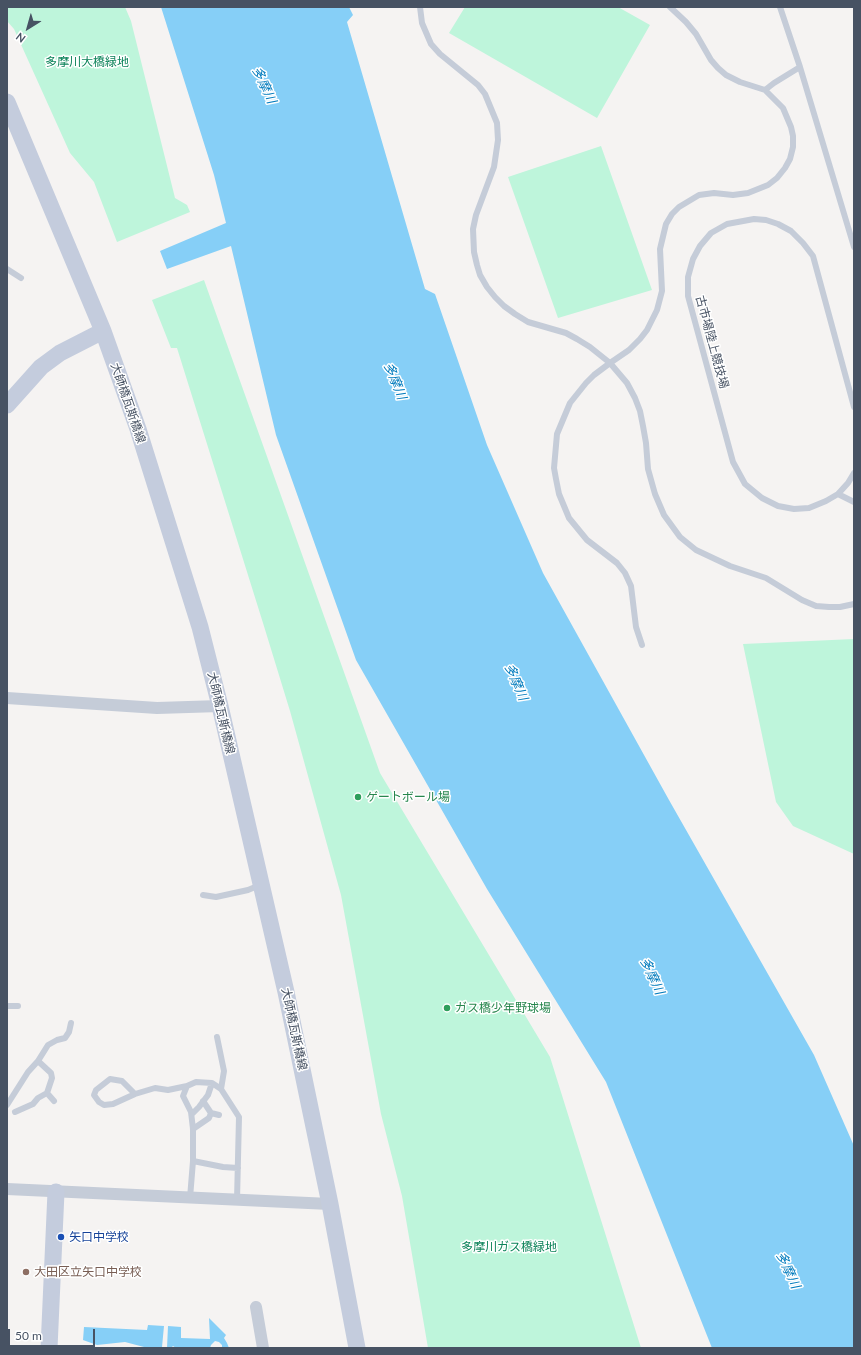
<!DOCTYPE html>
<html>
<head>
<meta charset="utf-8">
<style>
	body { margin:0 }
	#map { position:relative; width:861px; height:1355px; overflow:hidden; background:#f5f3f2; font-family:Lato,sans-serif }
	canvas { display:block }
	.frame { position:absolute; inset:0; border:8px solid #475263; pointer-events:none }
	.north { position:absolute; left:8px; top:8px; width:40px; height:40px; -webkit-text-stroke:3px #fff; paint-order:stroke; rotate:217deg; font-size:11px; font-weight:700; line-height:16px; text-align:center; color:#475263 }
	.north::after { content:''; display:block; margin:auto; width:14px; height:18px; background:#475263; clip-path:polygon(50% 0,100% 100%,50% 72%,0 100%) }
	.scale { position:absolute; left:8px; top:1329px; width:87px; height:18px; box-sizing:border-box; border:2px solid #475263; border-top:0; padding-left:5px; font-size:12px; line-height:14px; white-space:nowrap; color:#475263; -webkit-text-stroke:3px #fff; paint-order:stroke }
</style>
</head>
<body>
<div id="map">
<canvas width="861" height="1355"></canvas>
<div class="frame"></div>
<div class="north">N</div>
<div class="scale">50 m</div>
</div>
<script>
const g = document.querySelector('canvas').getContext('2d');
g.lineJoin = 'round';
function fillPath(path, color) { g.fillStyle = color; g.fill(path, 'evenodd'); }
const shape = rows => new Path2D(rows.map(r => 'M' + r).join(''));
function stroke(path, color, width, dash) { g.strokeStyle = color; g.lineWidth = width; g.lineCap = dash ? 'butt' : 'round'; g.setLineDash(dash || []); g.stroke(path); }
function label(font, color, halo, rows, align = 'center') {
  g.font = font + ' Lato,"Noto Sans JP",sans-serif'; g.lineWidth = 3; g.setLineDash([]); g.textBaseline = 'middle'; g.strokeStyle = halo; g.fillStyle = color; for (const [text, x, y, turn = 0] of rows) {
    g.save(); g.translate(x, y); g.rotate((+turn || 0) * Math.PI / 180); g.textAlign = isNaN(turn) ? turn : align; if (halo) g.strokeText(text, 0, 0); g.fillText(text, 0, 0); g.restore();
  }
}
fillPath(shape([
	[7,7,125,7,131,21,175,198,187,205,190,212,117,242,94,182,70,153,14,29,7,21],
	[465,7,618,7,650,25,597,118,449,33],
	[601,146,652,290,558,318,508,177],
	[204,280,380,773,550,1057,641,1348,428,1348,402,1196,381,1114,341,895,290,711,263,623,177,348,171,348,152,300],
	[854,639,854,854,793,826,776,802,743,644]
]), '#bef5db');
fillPath(shape([
	[161,7,349,7,353,15,347,22,425,289,435,294,487,445,543,573,669,800,814,1055,854,1146,854,1348,712,1348,606,1082,487,889,356,660,276,435,231,246,167,269,160,251,226,223,214,175],
	[209,1318,226,1335,224,1338,227,1343,229,1348,222,1348,222,1345,219,1342,215,1341,211,1345,210,1348,176,1348,173,1346,171,1348,167,1348,168,1326,181,1327,181,1338,210,1339],
	[148,1325,164,1326,162,1347,157,1348,144,1347,125,1342,97,1345,83,1340,84,1327,147,1330]
]), '#86cff7');
stroke(shape([
	[420,7,422,23,431,44,440,54,478,85,485,94,497,123,498,140,494,167,476,215,473,229,474,252,477,265,480,275,487,287,495,297,504,306,515,314,528,322,566,333,577,339,590,347,610,363,629,350,640,339,647,330,657,310,662,291,660,249,666,224,672,214,679,207,699,195,714,193,733,195,748,193,768,185,777,178,785,168,790,159,793,147,793,136,791,127,783,108,765,90,740,82,726,75,718,68,711,60,696,34,686,22,670,7],
	[780,7,800,67,854,247],
	[765,90,774,83,800,67],
	[7,269,21,278],
	[854,407,813,256,803,243,791,231,778,224,766,220,754,219,727,224,711,233,700,246,693,259,688,277,688,296,733,462,745,484,762,498,778,506,794,509,809,508,826,501,838,494,848,483,854,473],
	[838,494,854,502],
	[642,645,636,627,631,586,625,573,617,563,587,540,569,518,559,494,556,479,554,468,557,434,570,403,586,383,594,375,610,363,627,383,635,398,640,411,643,426,646,443,648,469,655,494,664,515,680,537,696,550,730,566,766,578,802,600,816,606,829,607,840,607,854,604],
	[203,895,216,897,248,890,260,885],
	[7,1006,18,1006],
	[217,1037,224,1071,221,1089,239,1117,237,1200],
	[47,1093,54,1101],
	[135,1094,122,1081,110,1079,96,1090,94,1095,99,1102,104,1105,113,1104,135,1094,155,1088,168,1090,187,1086],
	[7,1105,28,1072,38,1061,48,1045,57,1040,65,1038,69,1032,71,1023],
	[15,1112,33,1104,38,1098,47,1093,52,1078,51,1073,38,1061],
	[211,1113,219,1115],
	[192,1114,199,1107,208,1095,212,1083],
	[193,1129,209,1118,211,1113,203,1101],
	[193,1161,223,1167,238,1168],
	[190,1198,193,1161,193,1129,191,1112,183,1096,187,1086,196,1082,212,1083,221,1089]
]), '#c5ccd8', 6);
stroke(shape([
	[7,698,157,708,220,706],
	[7,1189,330,1204],
	[256,1307,263,1348]
]), '#c5ccd8', 12);
stroke(shape([
	[7,102,103,331,138,429,200,627,220,706,286,992,330,1204,357,1348],
	[7,405,41,367,60,353,103,331],
	[49,1348,56,1192]
]), '#c4ccdd', 17);
for (const [x, y, r, color] of [
	[358,797,4,"#2e9e5b"],
	[447,1008,4,"#2e9e5b"],
	[61,1237,4,"#1a4fb4"],
	[26,1272,4,"#8d6e63"]
]) { const dot = new Path2D(); dot.arc(x, y, r, 0, 2 * Math.PI); g.fillStyle = color; g.fill(dot); stroke(dot, '#fff', 1.5); }
label('12px', '#0c8359', '#fff', [
	["多摩川大橋緑地",87,62],
	["多摩川ガス橋緑地",509,1247]
]);
label('12px', '#475263', '#fff', [
	["古市場陸上競技場",712,342,75],
	["大師橋瓦斯橋線",128,403,71],
	["大師橋瓦斯橋線",221,713,77],
	["大師橋瓦斯橋線",294,1029,78]
]);
label('12px', '#27864d', '#fff', [
	["ゲートボール場",366,797],
	["ガス橋少年野球場",455,1008]
], 'left');
label('12px', '#164399', '#fff', [
	["矢口中学校",69,1237]
], 'left');
label('12px', '#785e54', '#fff', [
	["大田区立矢口中学校",34,1272]
], 'left');
label('italic 13px', '#007bbd', '#fff', [
	["多摩川",264,85,65],
	["多摩川",395,381,68],
	["多摩川",516,682,67],
	["多摩川",652,976,65],
	["多摩川",788,1270,65]
]);
</script>
</body>
</html>
